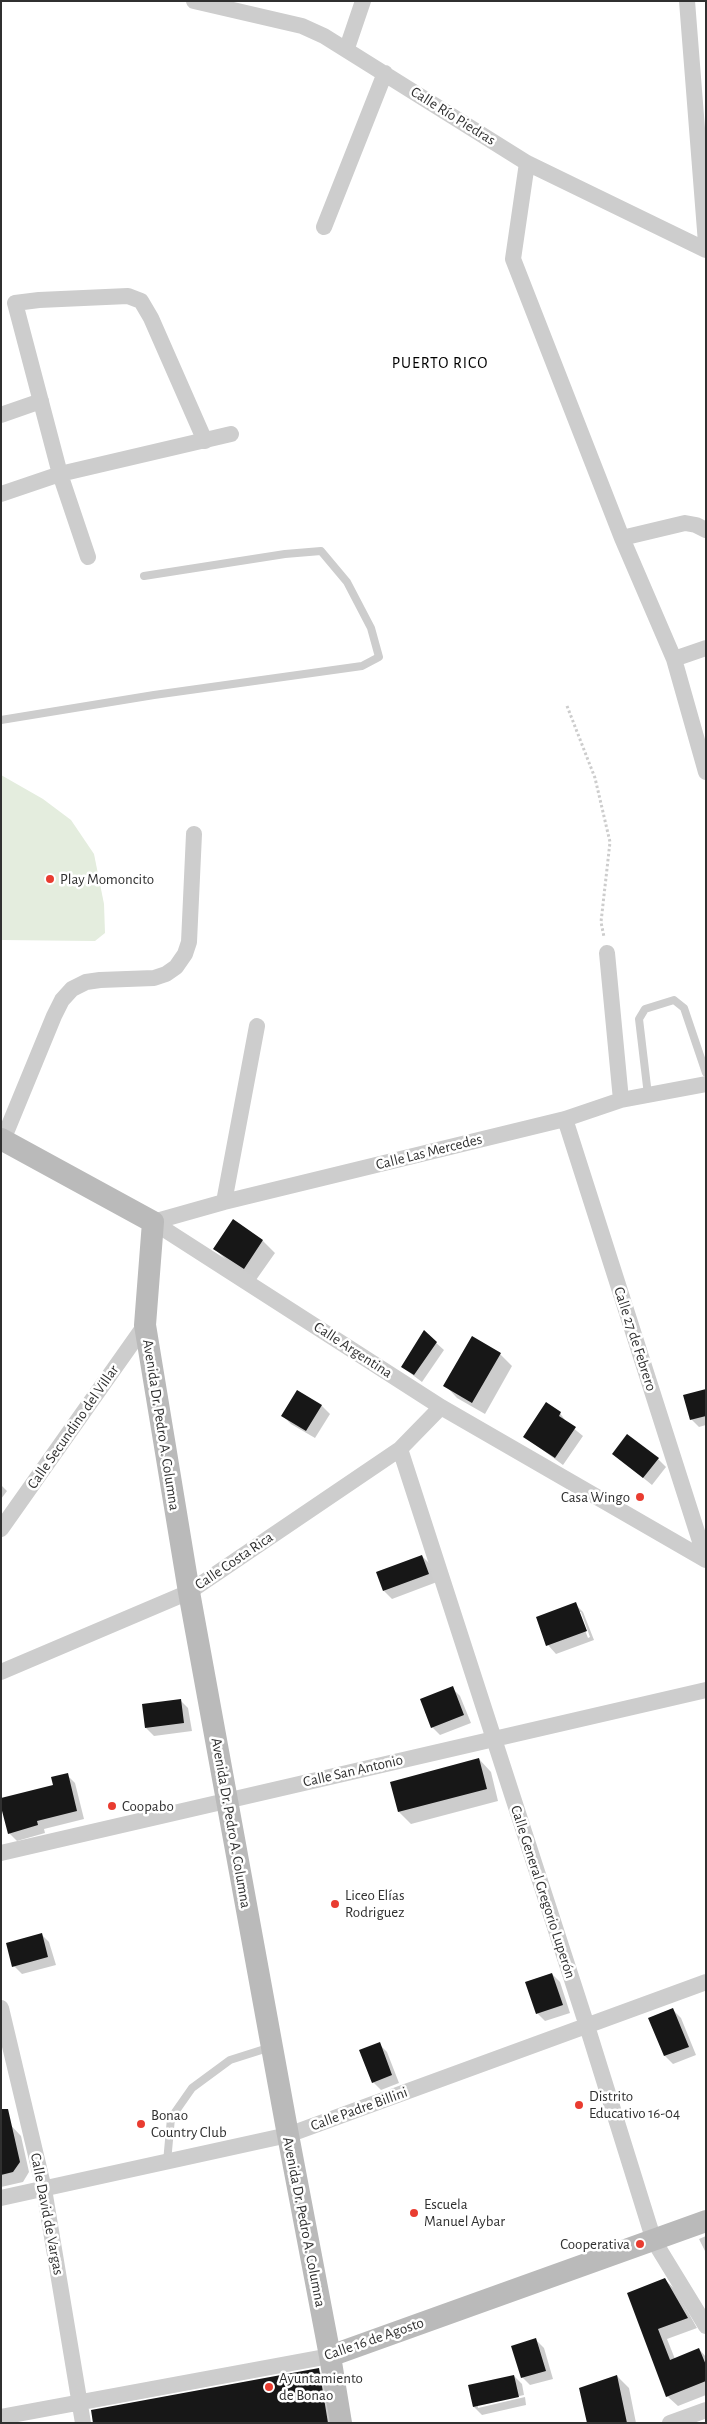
<!DOCTYPE html>
<html>
<head>
<meta charset="utf-8">
<style>
	body { margin:0 }
	#map { position:relative; width:707px; height:2424px; overflow:hidden; background:#fff; font-family:"Alegreya Sans",sans-serif }
	canvas { display:block }
	.frame { position:absolute; inset:0; border:2px solid #303030; pointer-events:none }
</style>
</head>
<body>
<div id="map">
<canvas width="707" height="2424"></canvas>
<div class="frame"></div>
</div>
<script>
const g = document.querySelector('canvas').getContext('2d');
g.lineJoin = 'round';
function fillPath(path, color) { g.fillStyle = color; g.fill(path, 'evenodd'); }
const shape = rows => new Path2D(rows.map(r => 'M' + r).join(''));
function stroke(path, color, width, dash) { g.strokeStyle = color; g.lineWidth = width; g.lineCap = dash ? 'butt' : 'round'; g.setLineDash(dash || []); g.stroke(path); }
function label(font, color, halo, rows, align = 'center') {
  g.font = font + ' "Alegreya Sans",sans-serif'; g.lineWidth = 5; g.setLineDash([]); g.textBaseline = 'middle'; g.strokeStyle = halo; g.fillStyle = color; for (const [text, x, y, turn = 0] of rows) {
    g.save(); g.translate(x, y); g.rotate((+turn || 0) * Math.PI / 180); g.textAlign = isNaN(turn) ? turn : align; if (halo) g.strokeText(text, 0, 0); g.fillText(text, 0, 0); g.restore();
  }
}
fillPath(shape([
	[1,775,43,799,71,820,94,854,104,904,105,933,95,941,1,940]
]), '#e4edde');
fillPath(shape([
	[263,1241,275,1253,256,1280,227,1261,215,1249],
	[424,1332,444,1350,422,1382,402,1367],
	[500,1354,512,1366,485,1414,457,1398,445,1385],
	[298,1391,322,1406,330,1414,315,1438,291,1424,283,1416],
	[706,1391,706,1425,699,1427,691,1419],
	[560,1413,567,1423,583,1436,563,1465,525,1437],
	[614,1454,658,1459,666,1467,652,1485],
	[1,1485,7,1491,1,1499],
	[422,1556,430,1564,437,1582,392,1599,384,1591],
	[575,1604,583,1612,594,1640,556,1654,548,1645,537,1618],
	[578,1612,581,1612,590,1637,588,1638],
	[452,1688,460,1696,471,1723,440,1735,432,1727],
	[180,1700,188,1708,192,1731,154,1736,146,1728],
	[479,1759,491,1772,498,1801,411,1824,399,1812,392,1783],
	[67,1775,75,1783,84,1819,44,1829,45,1833,17,1841,9,1833],
	[41,1934,49,1942,56,1965,22,1974,14,1966],
	[552,1974,560,1982,570,2013,545,2021,537,2013],
	[673,2010,681,2018,696,2055,673,2064,665,2056,650,2019],
	[379,2044,387,2052,399,2083,381,2090,373,2082],
	[1,2115,21,2136,29,2172,23,2182,1,2187],
	[706,2236,706,2253,699,2239],
	[664,2279,675,2289,697,2328,667,2339,675,2359,699,2349,706,2357,706,2395,678,2406,667,2396,629,2293],
	[536,2340,544,2348,553,2379,530,2385,522,2377],
	[318,2370,334,2386,340,2423,93,2423,92,2412],
	[514,2376,522,2384,524,2395,478,2405,478,2408,525,2397,526,2405,482,2415,474,2407,470,2386],
	[617,2376,629,2388,636,2423,588,2423]
]), '#0003');
fillPath(shape([
	[233,1219,263,1240,244,1269,213,1249],
	[424,1330,437,1342,414,1375,401,1367],
	[472,1336,501,1353,472,1403,443,1386],
	[706,1389,706,1416,690,1420,683,1395],
	[297,1390,322,1405,306,1431,281,1416],
	[546,1402,561,1412,559,1416,576,1427,555,1458,523,1437],
	[627,1434,659,1458,643,1478,612,1454],
	[422,1555,429,1574,383,1591,376,1572],
	[576,1602,587,1631,546,1646,536,1617],
	[453,1686,464,1715,431,1728,420,1699],
	[181,1699,184,1723,145,1728,142,1704],
	[479,1758,487,1789,398,1812,390,1782],
	[68,1773,77,1811,37,1821,38,1825,8,1834,1,1807,1,1798,53,1785,51,1777],
	[42,1933,48,1957,12,1967,6,1943],
	[552,1973,563,2005,536,2014,525,1982],
	[673,2008,689,2047,664,2056,648,2018],
	[380,2042,392,2075,372,2083,359,2050],
	[1,2109,8,2109,20,2162,13,2172,1,2175],
	[665,2278,688,2318,658,2329,670,2360,699,2348,706,2365,706,2381,666,2397,627,2293],
	[536,2338,546,2371,521,2378,511,2346],
	[319,2368,328,2423,93,2423,91,2410],
	[514,2375,519,2397,473,2407,468,2385],
	[617,2375,627,2423,587,2423,579,2388]
]), '#171717');
stroke(shape([
	[567,706,595,778,610,842,601,922,604,937]
]), '#cdcdcd', 3, [2.5, 2.5]);
stroke(shape([
	[1,720,154,695,362,666,379,657,371,628,347,582,321,551,285,554,144,576],
	[648,1095,639,1019,645,1009,674,1000,684,1008,706,1073],
	[167,2162,171,2118,192,2088,230,2060,271,2047]
]), '#cdcdcd', 8);
stroke(shape([
	[194,1,302,26,324,36,527,163,706,250],
	[687,1,706,243],
	[347,48,363,1],
	[527,163,513,259,622,538,674,659,706,772],
	[324,227,385,73],
	[1,415,41,401],
	[1,494,60,474,231,434],
	[622,538,685,523,696,525,706,530],
	[88,557,60,474,15,303,39,300,128,296,141,301,151,318,205,441],
	[674,659,706,648],
	[607,953,621,1100],
	[565,1119,706,1560],
	[3,1140,54,1016,62,1000,72,989,86,982,100,980,154,978,166,974,176,967,185,954,189,942,194,834],
	[224,1202,257,1026],
	[153,1222,441,1407,706,1560],
	[153,1222,224,1202,565,1119,621,1100,706,1084],
	[400,1449,587,2026,654,2241,706,2326],
	[1,1529,145,1325],
	[1,1672,189,1592,400,1449,441,1407],
	[1,1853,706,1690],
	[1,2008,44,2189,83,2423],
	[1,2198,288,2135,706,1982],
	[1,2417,330,2356],
	[670,2423,706,2410]
]), '#cdcdcd', 16);
stroke(shape([
	[1,1139,153,1222,145,1325,189,1592,288,2135,330,2356,341,2423],
	[330,2356,706,2221]
]), '#bababa', 22);
for (const [x, y, r, color] of [
	[50,879,5,"#e93c30"],
	[640,1497,5,"#e93c30"],
	[112,1806,5,"#e93c30"],
	[335,1904,5,"#e93c30"],
	[579,2105,5,"#e93c30"],
	[141,2124,5,"#e93c30"],
	[414,2213,5,"#e93c30"],
	[640,2244,5,"#e93c30"],
	[269,2387,5,"#e93c30"]
]) { const dot = new Path2D(); dot.arc(x, y, r, 0, 2 * Math.PI); g.fillStyle = color; g.fill(dot); stroke(dot, '#fff', 2); }
label('15px', '#303030', '#fff', [
	["Calle Río Piedras",453,116,32],
	["Calle Las Mercedes",429,1152,-14],
	["Calle 27 de Febrero",635,1339,72],
	["Calle Argentina",353,1350,33],
	["Avenida Dr. Pedro A. Columna",161,1425,81],
	["Calle Secundino del Villar",73,1427,-55],
	["Calle Costa Rica",234,1561,-34],
	["Calle San Antonio",353,1771,-13],
	["Avenida Dr. Pedro A. Columna",231,1823,80],
	["Calle General Gregorio Luperón",543,1892,72],
	["Calle Padre Billini",359,2109,-20],
	["Calle David de Vargas",47,2214,79],
	["Avenida Dr. Pedro A. Columna",304,2222,79],
	["Calle 16 de Agosto",374,2339,-19]
]);
label('15px', '#303030', '#fff', [
	["Play Momoncito",60,879],
	["Casa Wingo",630,1497,"right"],
	["Coopabo",122,1806],
	["Liceo Elías",345,1895],
	["Rodriguez",345,1912],
	["Distrito",589,2096],
	["Educativo 16-04",589,2113],
	["Bonao",151,2115],
	["Country Club",151,2132],
	["Escuela",424,2204],
	["Manuel Aybar",424,2221],
	["Cooperativa",630,2244,"right"],
	["Ayuntamiento",279,2378],
	["de Bonao",279,2395]
], 'left');
g.letterSpacing = '1px';
label('16px', '#000', '#fff', [
	["PUERTO RICO",440,363]
]);
g.letterSpacing = '0px';
</script>
</body>
</html>
